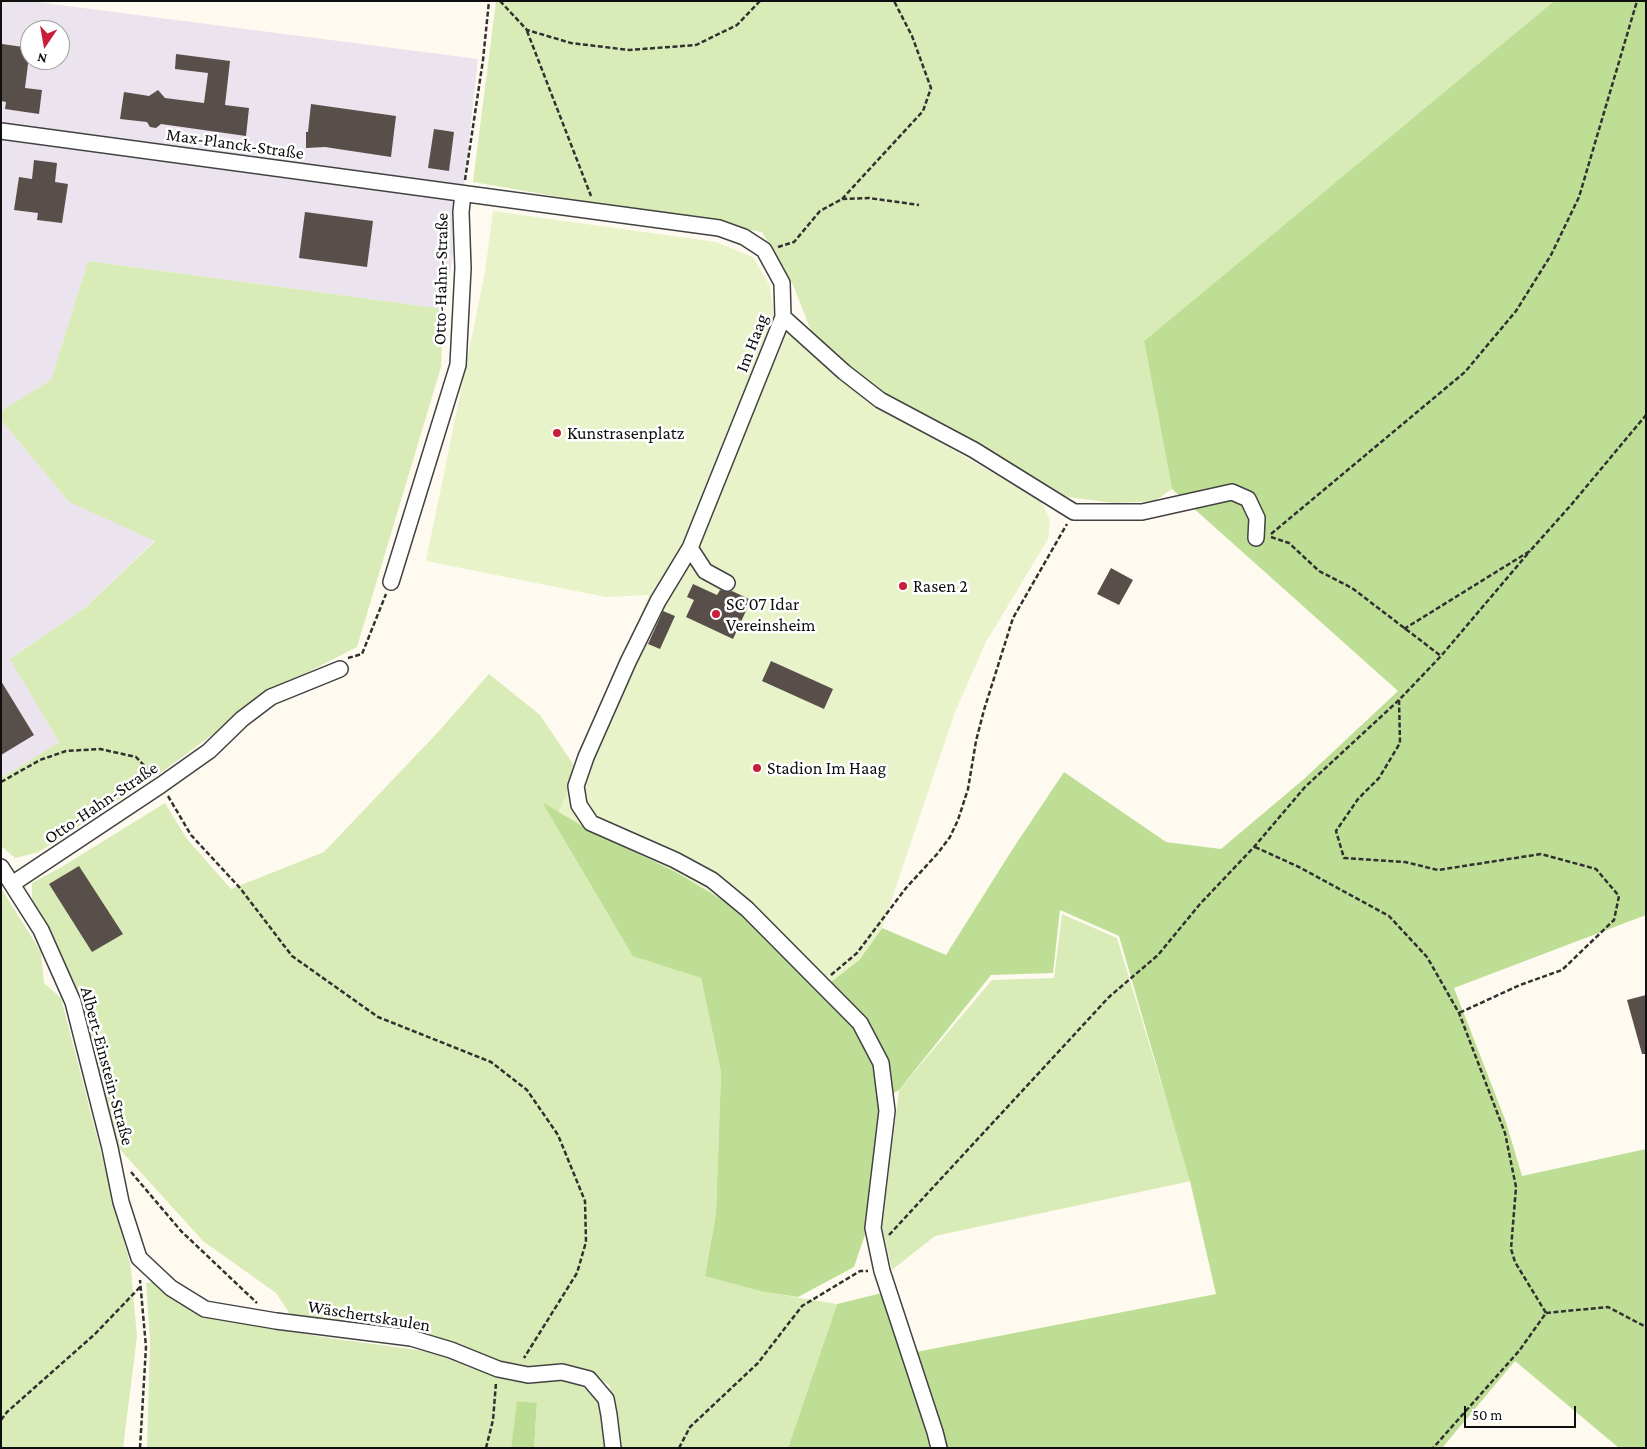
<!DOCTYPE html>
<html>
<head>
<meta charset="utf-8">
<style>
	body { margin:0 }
	#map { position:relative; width:1647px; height:1449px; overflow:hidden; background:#fffaf0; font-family:"Crimson Pro",serif }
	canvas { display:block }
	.frame { position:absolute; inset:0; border:2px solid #0f0f0f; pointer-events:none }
	.north { position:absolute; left:20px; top:20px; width:50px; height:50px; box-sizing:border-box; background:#fff; border:1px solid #9f9f9f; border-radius:50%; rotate:192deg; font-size:14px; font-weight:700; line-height:20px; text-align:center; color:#0f0f0f }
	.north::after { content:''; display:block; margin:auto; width:18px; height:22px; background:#c81e39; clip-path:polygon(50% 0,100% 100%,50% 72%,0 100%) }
	.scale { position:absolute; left:1464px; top:1406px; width:112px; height:22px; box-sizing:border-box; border:2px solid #0f0f0f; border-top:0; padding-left:6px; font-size:15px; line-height:18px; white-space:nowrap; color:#0f0f0f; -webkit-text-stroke:4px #fff; paint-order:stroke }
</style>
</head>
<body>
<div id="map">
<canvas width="1647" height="1449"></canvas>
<div class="frame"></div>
<div class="north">N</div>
<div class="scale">50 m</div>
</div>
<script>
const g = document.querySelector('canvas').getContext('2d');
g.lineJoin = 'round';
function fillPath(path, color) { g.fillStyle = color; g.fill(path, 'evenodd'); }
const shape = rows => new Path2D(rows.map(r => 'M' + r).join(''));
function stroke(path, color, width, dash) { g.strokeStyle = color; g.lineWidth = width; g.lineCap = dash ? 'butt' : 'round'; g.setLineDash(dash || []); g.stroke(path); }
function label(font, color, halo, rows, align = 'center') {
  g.font = font + ' "Crimson Pro",serif'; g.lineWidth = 5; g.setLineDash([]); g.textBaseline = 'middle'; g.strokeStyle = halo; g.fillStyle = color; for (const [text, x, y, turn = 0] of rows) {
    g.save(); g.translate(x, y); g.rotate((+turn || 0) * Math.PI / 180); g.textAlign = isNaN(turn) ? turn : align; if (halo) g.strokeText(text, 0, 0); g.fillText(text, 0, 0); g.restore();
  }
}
fillPath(shape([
	[1,1,29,1,478,59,463,194,444,309,88,261,51,380,1,411],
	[30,30,60,30,60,60,30,60],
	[1,420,69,502,155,540,86,607,11,658,59,742,1,778]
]), '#ebe3ee');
fillPath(shape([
	[496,1,1554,1,1144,341,1172,489,1155,501,1114,503,1068,497,879,390,813,336,793,285,762,232,473,182],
	[88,261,444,309,441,367,357,647,271,691,162,772,39,852,15,858,1,846,1,778,59,742,10,659,86,607,155,541,69,502,1,420,1,411,51,380],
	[489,674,540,715,577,770,559,812,542,803,672,968,701,978,721,1072,716,1213,705,1275,764,1292,837,1304,788,1448,621,1448,617,1408,609,1385,594,1375,561,1364,514,1367,483,1357,443,1340,403,1331,292,1317,276,1293,203,1241,115,1144,32,898,32,883,63,866,165,803,187,839,231,889,324,852,439,731],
	[1,888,41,952,44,983,61,998,131,1268,137,1337,123,1448,1,1448],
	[1062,914,1117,938,1191,1181,935,1236,892,1270,882,1227,899,1090,992,980,1054,978],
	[155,1282,167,1293,209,1318,322,1337,440,1353,471,1368,506,1376,570,1380,586,1389,604,1410,608,1448,534,1448,537,1404,518,1401,511,1448,147,1448,150,1341,146,1283]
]), '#d9ecb7');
fillPath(shape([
	[1554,1,1646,1,1646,915,1454,988,1506,1122,1522,1176,1646,1149,1646,1448,1619,1448,1515,1361,1442,1448,945,1448,916,1352,1216,1294,1190,1181,1119,936,1060,910,1053,973,991,975,899,1090,882,1100,867,1229,854,1267,798,1297,764,1292,705,1276,716,1213,721,1072,701,978,633,956,542,802,588,829,678,873,731,905,827,984,859,960,882,928,946,955,1012,850,1064,772,1166,842,1221,849,1304,779,1398,691,1172,489,1144,341],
	[886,1292,930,1448,788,1448,837,1304],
	[517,1401,537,1403,534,1448,511,1448]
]), '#bede95');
fillPath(shape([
	[493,211,716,242,753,257,770,286,775,326,795,336,878,406,1042,502,1050,520,1048,539,986,642,955,712,882,928,859,960,820,991,731,905,678,873,588,829,559,812,649,595,606,597,426,561,485,272]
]), '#e9f3c9');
fillPath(shape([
	[2,44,30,48,25,88,42,90,39,114,5,109,6,102,1,101],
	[176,54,230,61,225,105,249,108,246,136,161,124,156,128,150,127,147,122,120,119,124,92,149,96,158,90,165,98,204,103,208,73,175,69],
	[311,104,396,116,391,157,325,147,306,148,306,132,308,132],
	[434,129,454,132,449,171,428,168],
	[34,160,57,163,55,182,68,184,62,223,37,220,38,213,14,210,19,177,32,179],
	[305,212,373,221,367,267,299,258],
	[1111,568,1133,580,1119,605,1097,594],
	[693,584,717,595,720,590,727,592,732,591,751,600,733,639,686,617,694,600,687,597],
	[663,611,675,616,660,649,648,644],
	[771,661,833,689,824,709,762,681],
	[1,681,34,735,1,755],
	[79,866,123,934,92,952,49,884],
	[1646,995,1646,1054,1642,1054,1627,1000]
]), '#584e4a');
const minor = shape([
	[1,131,719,228,744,237,764,250,782,283,783,317,690,548,705,571,727,583],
	[783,317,844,372,880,400,974,450,1074,512,1142,512,1232,492,1248,499,1257,518,1256,538],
	[690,548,658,601,628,662,586,757,576,786,579,805,591,823,675,860,712,880,747,909,860,1023,881,1063,887,1111,873,1228,882,1271,935,1432,939,1448],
	[391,582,458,365,463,268,461,212,463,194],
	[1,867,41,930,73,1002,110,1148,121,1202,139,1258,171,1288,205,1309,276,1321,411,1338,451,1350,498,1369,528,1375,562,1372,589,1379,606,1399,609,1415,613,1448],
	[12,884,161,785,209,751,242,719,271,697,340,669]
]);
stroke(minor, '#424242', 18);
stroke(shape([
	[500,1,527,30,571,43,629,50,696,45,737,25,760,1],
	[527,31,591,196],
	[465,180,483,60,489,1],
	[842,199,923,111,931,88,912,36,894,1],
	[778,247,794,242,820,211,842,199,869,198,919,205],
	[1271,534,1465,372,1516,311,1551,255,1579,197,1637,1],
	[1271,537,1289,543,1319,571,1352,588,1441,656],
	[1404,629,1530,551,1571,505,1646,415],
	[348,658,362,654,386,594],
	[1399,700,1400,743,1379,778,1358,799,1336,831,1344,858,1405,862,1438,870,1541,854,1596,869,1619,896,1614,920,1562,970,1520,985,1459,1013],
	[1,782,40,760,66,751,100,749,136,757,152,774],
	[168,796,191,835,240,888,292,956,378,1017,491,1062,527,1090,558,1135,585,1201,586,1242,577,1273,524,1358],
	[1255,847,1299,867,1389,916,1427,957,1459,1013,1505,1133,1516,1187,1511,1249,1515,1262,1546,1313,1519,1351,1433,1448],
	[831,975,857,953,906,888,938,853,950,837,958,820,968,789,976,741,984,710,1013,618,1067,524],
	[131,1172,181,1231,257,1303],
	[889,1235,1109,997,1158,955,1200,904,1254,847,1305,787,1399,700,1441,656,1530,551],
	[1546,1313,1608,1307,1646,1327],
	[1,1420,7,1412,95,1334,141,1286],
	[140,1448,146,1347,140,1280],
	[486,1448,493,1420,496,1383],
	[679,1448,690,1427,758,1363,802,1306,860,1271,868,1271]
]), '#313131', 2.5, [5, 2.5]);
stroke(minor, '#fff', 15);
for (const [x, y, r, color] of [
	[557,433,5,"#c81e39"],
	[903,586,5,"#c81e39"],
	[716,614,5,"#c81e39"],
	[757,768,5,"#c81e39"]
]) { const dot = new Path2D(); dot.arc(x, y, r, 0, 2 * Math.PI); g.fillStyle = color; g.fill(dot); stroke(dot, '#fff', 2); }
label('18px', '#0f0f0f', '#fff', [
	["Max-Planck-Straße",235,144,8],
	["Otto-Hahn-Straße",441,279,-89],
	["Im Haag",752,343,-69],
	["Otto-Hahn-Straße",101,803,-34],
	["Albert-Einstein-Straße",107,1066,75],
	["Wäschertskaulen",369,1316,9]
]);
label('18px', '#0f0f0f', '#fff', [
	["Kunstrasenplatz",567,433],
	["Rasen 2",913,586],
	["SC 07 Idar",726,604],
	["Vereinsheim",726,625],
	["Stadion Im Haag",767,768]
], 'left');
</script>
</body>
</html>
